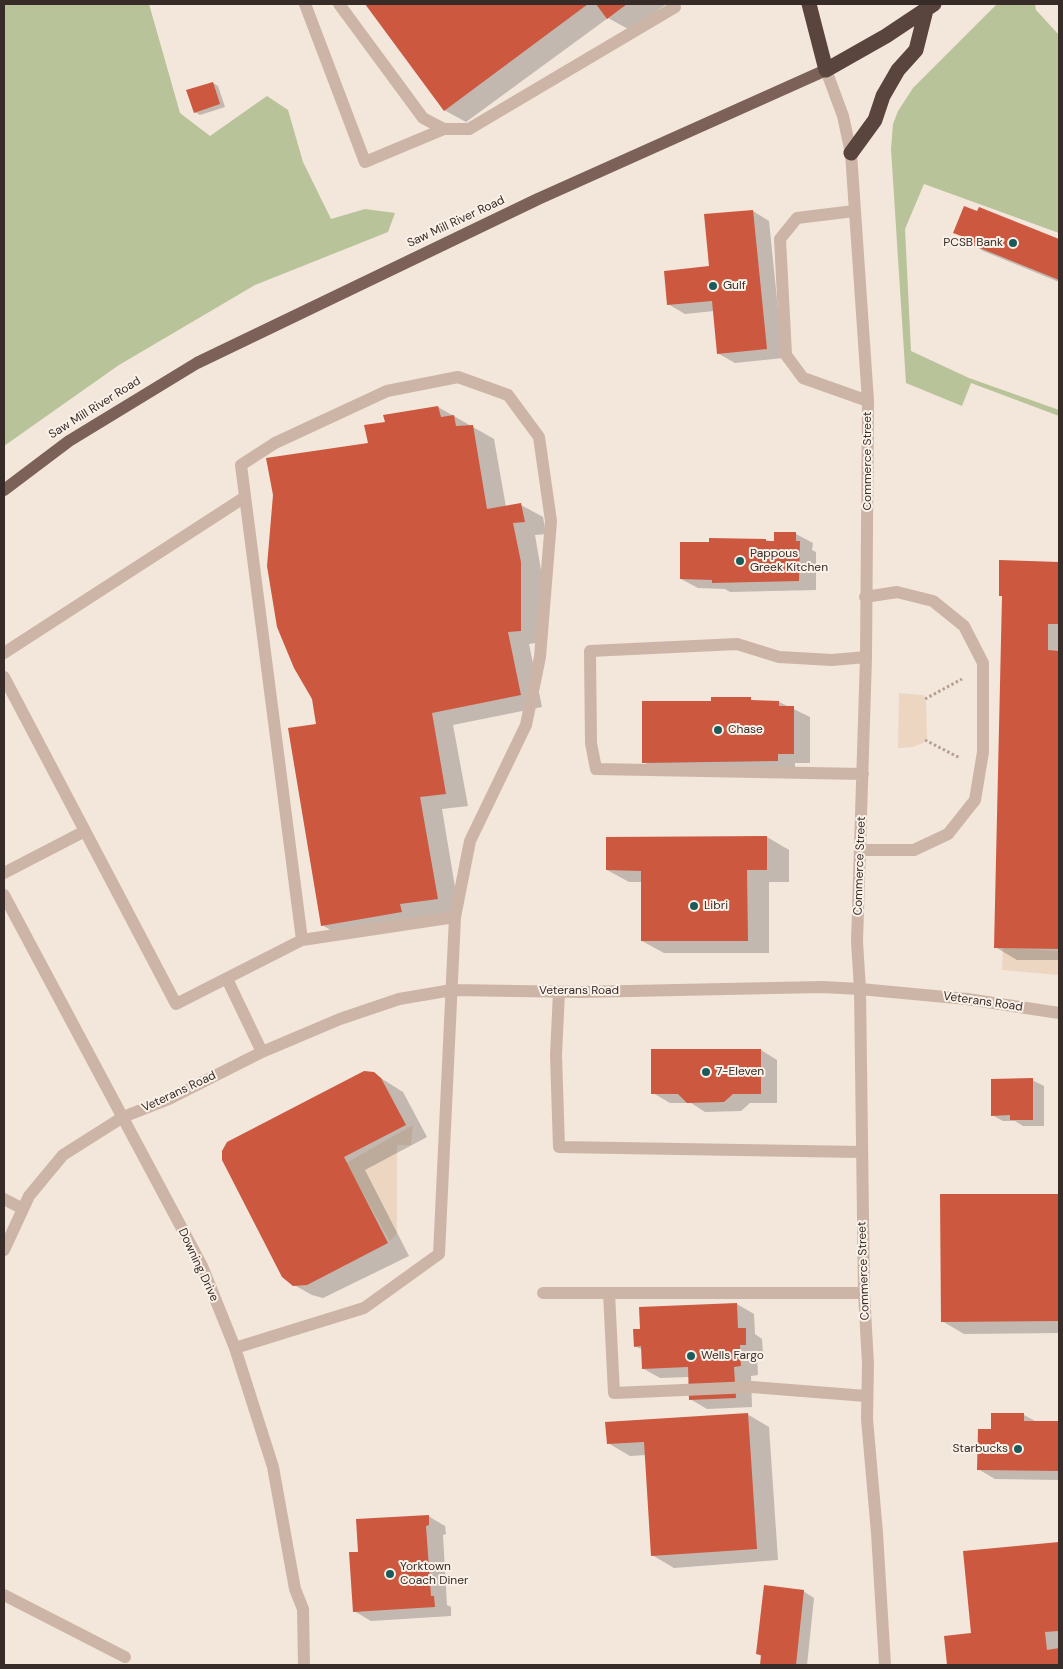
<!DOCTYPE html>
<html>
<head>
<meta charset="utf-8">
<style>
	body { margin:0 }
	#map { position:relative; width:1063px; height:1669px; overflow:hidden; background:#f3e6db; font-family:"DM Sans",sans-serif }
	canvas { display:block }
	.frame { position:absolute; inset:0; border:5px solid #382c28; pointer-events:none }
</style>
</head>
<body>
<div id="map">
<canvas width="1063" height="1669"></canvas>
<div class="frame"></div>
</div>
<script>
const g = document.querySelector('canvas').getContext('2d');
g.lineJoin = 'round';
function fillPath(path, color) { g.fillStyle = color; g.fill(path, 'evenodd'); }
const shape = rows => new Path2D(rows.map(r => 'M' + r).join(''));
function stroke(path, color, width, dash) { g.strokeStyle = color; g.lineWidth = width; g.lineCap = dash ? 'butt' : 'round'; g.setLineDash(dash || []); g.stroke(path); }
function label(font, color, halo, rows, align = 'center') {
  g.font = font + ' "DM Sans",sans-serif'; g.lineWidth = 4; g.setLineDash([]); g.textBaseline = 'middle'; g.strokeStyle = halo; g.fillStyle = color; for (const [text, x, y, turn = 0] of rows) {
    g.save(); g.translate(x, y); g.rotate((+turn || 0) * Math.PI / 180); g.textAlign = isNaN(turn) ? turn : align; if (halo) g.strokeText(text, 0, 0); g.fillText(text, 0, 0); g.restore();
  }
}
fillPath(shape([
	[4,4,149,4,180,113,210,136,267,96,288,110,303,162,331,219,365,209,395,213,388,232,255,285,119,365,4,446],
	[997,4,1035,4,1036,10,1059,35,1059,233,924,184,905,229,911,351,969,378,1059,410,1059,416,971,383,962,406,906,383,891,149,893,124,898,111,913,88]
]), '#b8c39a');
fillPath(shape([
	[899,693,923,695,926,702,927,738,923,743,913,747,898,748],
	[1003,948,1059,951,1059,975,1002,970],
	[413,1125,411,1145,397,1145,397,1233,390,1241,346,1163]
]), '#ecd6c1');
fillPath(shape([
	[366,4,664,4,665,5,630,30,608,18,466,122,444,110],
	[213,83,218,86,225,107,200,115,195,112],
	[980,209,1059,240,1059,282,983,251,955,232,978,213],
	[753,211,769,221,783,358,735,363,719,354,714,311,685,314,668,304,710,267],
	[438,407,494,439,506,507,521,505,543,517,546,534,535,535,542,576,542,642,529,644,542,707,453,725,468,806,442,809,459,911,344,938,322,925,317,725,369,444,386,423],
	[776,533,796,534,813,543,812,550,816,552,816,590,730,592,725,589,698,588,681,579,765,540,776,542],
	[1001,561,1059,563,1059,960,1017,960,995,947,1003,597],
	[750,699,756,702,779,702,810,717,810,763,795,763,795,770,660,772,644,762,712,702],
	[767,837,789,850,789,882,769,882,769,953,664,953,642,941,642,882,629,882,607,870],
	[761,1050,777,1060,777,1103,750,1103,741,1111,705,1112,691,1103,670,1103,653,1093],
	[371,1072,403,1092,427,1137,365,1170,409,1256,323,1298,312,1295,289,1282],
	[1032,1080,1044,1086,1044,1126,1023,1126,1015,1121,1003,1121,992,1115],
	[942,1195,1059,1195,1059,1333,964,1334,942,1321],
	[737,1304,754,1314,755,1334,762,1339,763,1354,757,1354,758,1375,751,1376,752,1407,707,1409,690,1399,689,1377,660,1378,644,1369,643,1350,635,1346],
	[747,1414,769,1427,778,1560,674,1568,652,1555,646,1455,630,1456,608,1443],
	[1024,1415,1037,1422,1059,1422,1059,1480,995,1479,978,1469,992,1430],
	[428,1516,445,1526,446,1534,443,1535,447,1605,451,1607,451,1616,371,1621,354,1611,360,1553],
	[1059,1543,1059,1665,948,1665,946,1637,972,1634,965,1552],
	[803,1591,814,1598,807,1665,763,1665,763,1657,757,1654]
]), '#0003');
fillPath(shape([
	[365,4,588,4,444,111],
	[596,4,627,4,607,19],
	[213,82,220,104,194,113,186,90],
	[964,206,977,211,979,207,1059,239,1059,280,965,242,967,238,953,233],
	[753,210,767,349,717,354,712,301,667,305,664,271,709,266,704,214],
	[438,406,441,417,454,415,456,426,473,425,487,509,521,503,525,522,513,523,521,562,521,631,508,632,521,695,432,713,446,794,420,797,438,899,400,904,402,912,321,926,288,728,316,724,312,699,294,668,277,627,267,566,273,495,266,458,368,443,364,425,385,422,383,415],
	[774,532,796,532,796,541,800,541,799,581,712,583,712,580,680,579,680,542,709,542,709,538,766,539,766,541,774,541],
	[999,560,1059,562,1059,624,1048,624,1048,650,1059,651,1059,949,994,948,1002,596,999,596],
	[711,697,751,697,751,700,779,701,779,706,794,706,794,754,778,754,778,761,642,763,642,701,711,701],
	[767,836,767,870,747,870,748,941,641,941,641,871,606,870,606,837],
	[651,1049,761,1049,761,1094,733,1094,724,1102,687,1103,678,1094,651,1094],
	[364,1071,374,1072,381,1078,406,1125,344,1157,388,1243,307,1285,293,1286,282,1277,222,1160,222,1151,227,1142],
	[1033,1078,1033,1120,1010,1120,1010,1115,991,1116,991,1079],
	[940,1194,1059,1194,1059,1321,941,1322],
	[737,1303,738,1328,746,1328,746,1345,740,1345,741,1366,734,1367,736,1398,689,1400,688,1367,642,1369,641,1346,634,1347,633,1329,640,1329,639,1307],
	[748,1413,757,1549,651,1556,644,1442,607,1444,605,1422],
	[991,1413,1024,1413,1024,1421,1059,1421,1059,1471,977,1470,978,1429,991,1429],
	[429,1515,429,1525,426,1526,431,1596,434,1596,435,1607,353,1612,349,1552,358,1552,356,1519],
	[1059,1542,1059,1631,1045,1632,1047,1650,1059,1648,1059,1665,947,1665,944,1636,971,1633,963,1551],
	[764,1585,804,1590,796,1665,760,1665,761,1655,756,1654]
]), '#cc5840');
stroke(shape([
	[925,699,962,679],
	[925,740,960,758]
]), '#b89f91', 3, [2.5, 2.5]);
stroke(shape([
	[305,4,365,162,444,129],
	[339,4,423,118,444,129,469,129,675,7,673,4],
	[826,70,843,116,851,153,868,401,866,657,857,942,860,989,864,1293,868,1364,867,1419,877,1533,885,1665],
	[854,211,797,218,780,239,786,355,803,378,868,401],
	[4,653,245,497],
	[4,677,176,1004,302,940,455,917],
	[863,774,596,769,591,743,590,651,737,644,779,657,832,660,866,657],
	[862,850,914,850,948,834,975,800,983,752,983,663,964,626,933,601,897,592,865,597],
	[4,873,85,831],
	[4,895,202,1266,235,1348,273,1467,295,1589,303,1609,304,1665],
	[227,979,262,1052],
	[559,992,556,1055,559,1147,861,1152],
	[4,1199,23,1209],
	[4,1250,29,1196,63,1155,123,1117,169,1099,262,1052,340,1019,399,999,452,990,581,992,822,987,860,989,967,999,1059,1013],
	[543,1293,864,1293],
	[609,1293,614,1393,752,1387,866,1396],
	[235,1348,364,1308,439,1254,455,917,470,841,526,725,540,657,551,521,539,437,508,395,458,377,387,391,275,443,241,465,302,940],
	[4,1595,125,1657]
]), '#ccb5a6', 12);
stroke(shape([
	[4,490,69,441,197,363,538,199,826,70]
]), '#7b6158', 12);
stroke(shape([
	[809,4,826,70,886,36,934,4],
	[851,153,875,120,883,96,898,70,916,50,926,10]
]), '#59453e', 15);
for (const [x, y, r, color] of [
	[1013,243,5,"#1b5c5b"],
	[713,286,5,"#1b5c5b"],
	[740,561,5,"#1b5c5b"],
	[718,730,5,"#1b5c5b"],
	[694,906,5,"#1b5c5b"],
	[706,1072,5,"#1b5c5b"],
	[691,1356,5,"#1b5c5b"],
	[1018,1449,5,"#1b5c5b"],
	[390,1574,5,"#1b5c5b"]
]) { const dot = new Path2D(); dot.arc(x, y, r, 0, 2 * Math.PI); g.fillStyle = color; g.fill(dot); stroke(dot, '#faf1e8', 2); }
label('12px', '#382c28', '#faf1e8', [
	["Saw Mill River Road",456,222,-25],
	["Saw Mill River Road",95,408,-32],
	["Commerce Street",868,461,-90],
	["Commerce Street",860,866,-88],
	["Veterans Road",579,991],
	["Veterans Road",983,1002,8],
	["Veterans Road",179,1092,-25],
	["Downing Drive",198,1265,65],
	["Commerce Street",864,1271,-92]
]);
label('12px', '#382c28', '#faf1e8', [
	["PCSB Bank",1003,243,"right"],
	["Gulf",723,286],
	["Pappous",750,554],
	["Greek Kitchen",750,568],
	["Chase",728,730],
	["Libri",704,906],
	["7-Eleven",716,1072],
	["Wells Fargo",701,1356],
	["Starbucks",1008,1449,"right"],
	["Yorktown",400,1567],
	["Coach Diner",400,1581]
], 'left');
</script>
</body>
</html>
